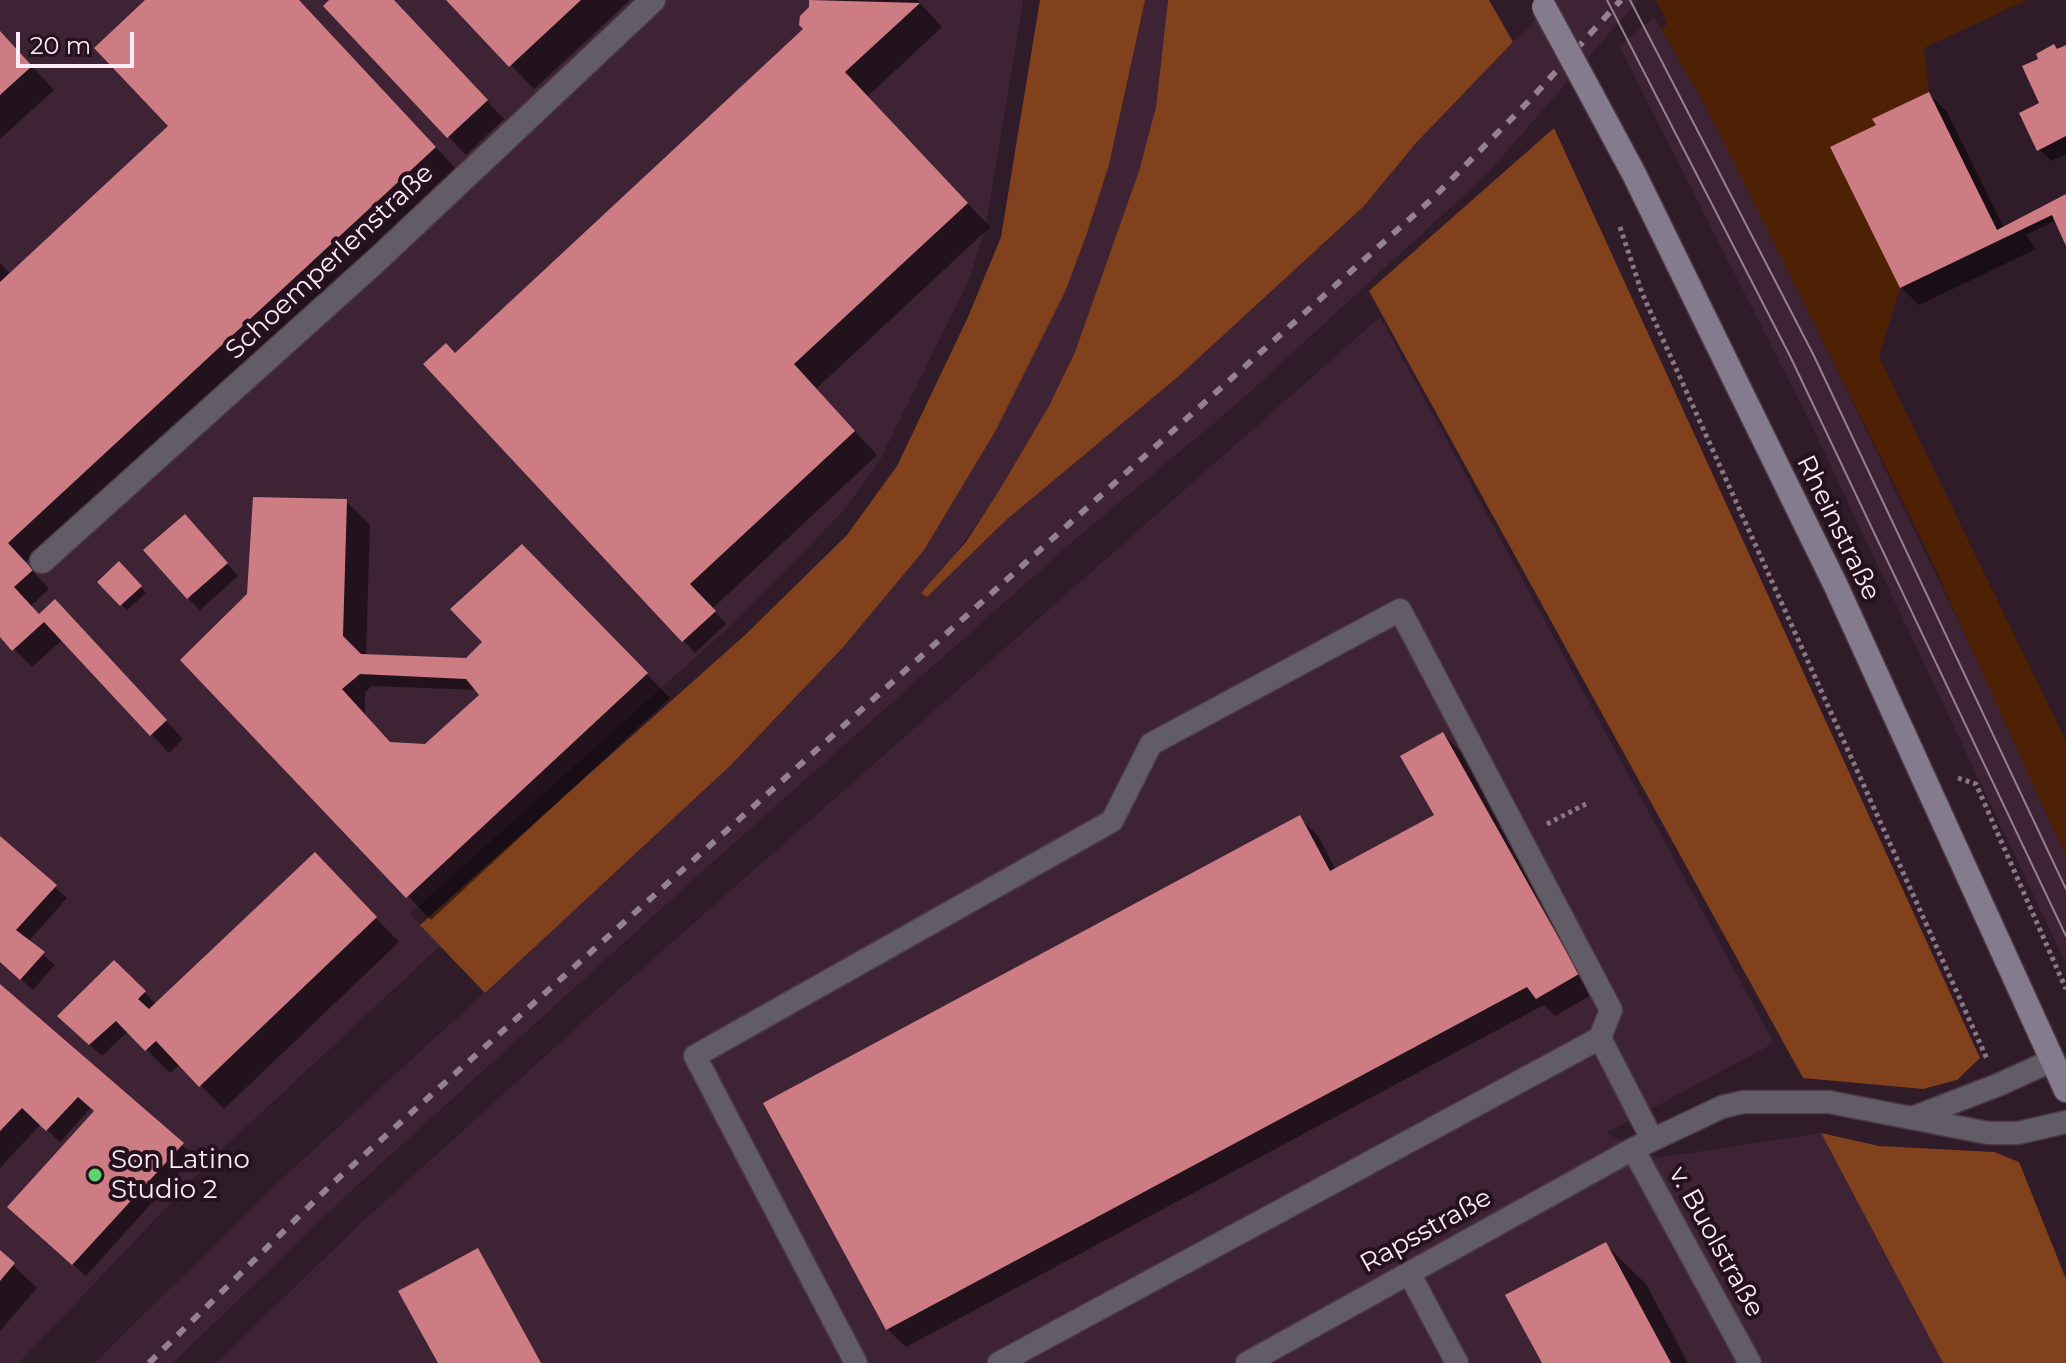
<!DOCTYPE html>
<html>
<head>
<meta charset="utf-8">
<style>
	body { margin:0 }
	#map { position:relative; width:2066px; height:1363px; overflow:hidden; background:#301b29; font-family:Montserrat,sans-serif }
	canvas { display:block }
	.scale { position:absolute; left:16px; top:32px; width:118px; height:36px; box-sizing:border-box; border:4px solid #fbecf5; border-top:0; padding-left:10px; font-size:24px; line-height:28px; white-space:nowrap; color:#fbecf5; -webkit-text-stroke:6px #26121f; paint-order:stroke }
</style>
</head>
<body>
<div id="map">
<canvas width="2066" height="1363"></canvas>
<div class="scale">20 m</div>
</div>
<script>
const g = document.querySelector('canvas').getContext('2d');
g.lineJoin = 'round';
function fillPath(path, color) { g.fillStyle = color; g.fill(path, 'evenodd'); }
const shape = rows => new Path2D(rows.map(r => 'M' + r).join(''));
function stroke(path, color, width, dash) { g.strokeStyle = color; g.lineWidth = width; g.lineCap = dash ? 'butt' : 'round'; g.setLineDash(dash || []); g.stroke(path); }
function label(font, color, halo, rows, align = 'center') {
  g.font = font + ' Montserrat,sans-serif'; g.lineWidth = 8; g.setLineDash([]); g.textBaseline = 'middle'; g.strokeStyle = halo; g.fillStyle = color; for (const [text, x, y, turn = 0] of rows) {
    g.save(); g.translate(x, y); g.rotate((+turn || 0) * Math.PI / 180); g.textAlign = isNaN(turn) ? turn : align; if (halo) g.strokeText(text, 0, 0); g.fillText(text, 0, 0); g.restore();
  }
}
fillPath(shape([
	[0,0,1023,0,986,226,969,280,880,460,844,510,737,620,410,914,441,945,216,1155,19,1363,0,1363],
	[1145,0,1168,0,1156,107,1139,171,1075,352,1049,406,1000,489,926,597,1005,521,1179,376,1364,206,1416,143,1554,0,1638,0,1488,173,1239,402,1079,536,706,868,351,1191,173,1363,94,1363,282,1179,732,764,800,693,923,550,996,430,1065,292,1109,165],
	[1654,17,1702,99,1781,254,2008,724,2066,857,2066,964,1809,420,1619,46],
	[1380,317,1774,1043,1606,1133,1657,1158,1821,1133,1943,1363,216,1363,360,1224,618,990]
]), '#3e2335');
fillPath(shape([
	[1656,0,2027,0,1924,48,1929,92,1873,119,1876,125,1830,148,1900,288,1879,357,2066,741,2066,857,1922,540,1702,99,1661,29,1668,23]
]), '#4e2004');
fillPath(shape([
	[1040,0,1145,0,1109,165,1087,233,1065,292,996,430,924,550,844,646,732,764,485,993,420,925,745,635,847,535,897,466,968,317,1001,237],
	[1168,0,1489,0,1513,42,1416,143,1364,206,1179,376,1005,521,927,597,921,593,966,542,1000,489,1049,406,1075,352,1139,171,1156,107],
	[1554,128,1980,1058,1957,1080,1923,1089,1803,1078,1369,291],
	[1821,1133,1879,1146,1994,1152,2019,1162,2066,1279,2066,1363,1943,1363]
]), '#82411d');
fillPath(shape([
	[147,0,298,0,458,171,25,562,49,589,31,606,40,616,72,620,183,739,169,753,63,639,32,667,0,635,0,263,11,275,171,127],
	[332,0,392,0,504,119,466,155,326,6],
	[449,0,630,0,534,89],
	[811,0,917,0,942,27,867,97,990,227,816,389,877,455,712,609,726,624,695,653,623,576,456,355,806,29],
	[0,32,54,90,0,139],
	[2066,47,2066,154,2051,161,2039,149,2042,104],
	[1929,94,1947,112,2004,228,2066,196,2066,241,2056,220,2026,235,2036,249,1919,305,1901,287,1879,126],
	[346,501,370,525,366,656,466,660,485,642,522,546,670,698,431,920,183,660],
	[372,686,478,690,482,695,426,746,392,744,365,715,365,692],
	[197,529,238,576,200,610,188,598],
	[119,564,146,593,127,610,100,582],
	[1443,734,1461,752,1595,993,1555,1016,1544,1005,906,1347,887,1329,1300,818,1318,836,1336,870,1437,816],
	[0,838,67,898,28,942,55,965,33,990,0,961],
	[338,878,399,942,224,1109,180,1064,170,1073,128,1031,102,1056,71,1028,114,962,157,1005],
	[0,986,194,1156,86,1276,21,1219,96,1112,91,1108,60,1142,41,1124,0,1168],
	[1605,1244,1646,1284,1688,1363,1544,1363],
	[0,1253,37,1288,0,1331]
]), '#0007');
fillPath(shape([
	[145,0,299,0,436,147,8,543,33,570,14,587,39,614,55,599,167,720,150,736,44,622,12,651,0,637,0,282,168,126,94,48],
	[329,0,394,0,488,100,447,138,323,6],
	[446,0,581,0,509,67],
	[809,0,920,3,845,72,968,203,794,364,855,431,690,584,716,611,682,642,423,364,446,343,455,353,803,29,799,25,800,16,809,7],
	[0,31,32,66,0,95],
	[2054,44,2057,49,2066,45,2066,136,2037,151,2019,113,2039,103,2022,66,2038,59,2036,54],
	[1929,92,1997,230,2066,194,2066,246,2052,215,1900,288,1830,147,1876,125,1872,119],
	[253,497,347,499,343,636,361,654,466,658,482,642,450,609,522,544,648,673,406,898,180,660,247,594],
	[360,674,466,679,479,695,425,744,390,742,342,689],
	[185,514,228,563,187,599,143,550],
	[119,561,142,586,120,606,97,582],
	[1443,732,1579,974,1536,999,1527,987,886,1330,763,1103,1300,815,1330,871,1434,815,1400,756],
	[0,836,57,885,16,930,45,952,20,980,0,962],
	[315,852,377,917,199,1087,156,1041,145,1051,116,1021,89,1045,57,1016,114,960,146,991,138,999,149,1009],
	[0,984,184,1143,72,1265,7,1207,94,1111,78,1097,46,1131,22,1108,0,1131],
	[1606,1242,1671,1363,1542,1363,1505,1295],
	[478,1248,541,1363,438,1363,398,1291],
	[0,1250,15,1263,0,1281]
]), '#ce7c84');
const lane = shape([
	[1600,1038,1652,1139],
	[1912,1118,1998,1085,2053,1060],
	[1633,1149,1750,1363],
	[1409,1273,1457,1363],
	[856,1363,695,1056,1112,821,1151,744,1400,610,1611,1010,1600,1038,999,1363],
	[1247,1363,1633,1149,1722,1107,1743,1102,1829,1102,1988,1133,2018,1133,2066,1122]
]);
const street = shape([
	[42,561,378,259,653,0]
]);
const secondary = shape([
	[1590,92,1634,174,1836,586,2066,1090]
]);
stroke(lane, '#4c3846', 25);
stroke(street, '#4c3846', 27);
stroke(secondary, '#4c3846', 27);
stroke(shape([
	[1620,227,1642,293,1987,1059],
	[1958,778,1976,784,2066,989],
	[1547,824,1586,804]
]), '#897783', 5, [4, 4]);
stroke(lane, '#615c66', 22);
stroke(street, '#615c66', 24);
stroke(secondary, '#847c8d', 24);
stroke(shape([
	[1607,0,1790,356,2066,936],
	[1630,0,1814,356,2066,889]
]), '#94828e', 2);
stroke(shape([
	[149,1363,334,1182,1433,198,1528,102,1621,0]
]), '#94828e', 6, [10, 10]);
const secondaryBridge = shape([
	[1544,7,1590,92]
]);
stroke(secondaryBridge, '#4c3846', 27, []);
stroke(secondaryBridge, '#847c8d', 24);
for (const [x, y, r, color] of [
	[95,1175,8,"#5dd56d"]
]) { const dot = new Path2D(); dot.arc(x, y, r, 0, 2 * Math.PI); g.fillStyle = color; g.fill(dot); stroke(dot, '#26121f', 3); }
label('26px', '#fbecf5', '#26121f', [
	["Schoemperlenstraße",330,262,-43],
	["Rheinstraße",1838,528,64],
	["Rapsstraße",1426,1231,-29],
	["v. Buolstraße",1716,1242,61]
]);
label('26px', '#fbecf5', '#26121f', [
	["Son Latino",111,1160],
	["Studio 2",111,1190]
], 'left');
</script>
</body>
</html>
